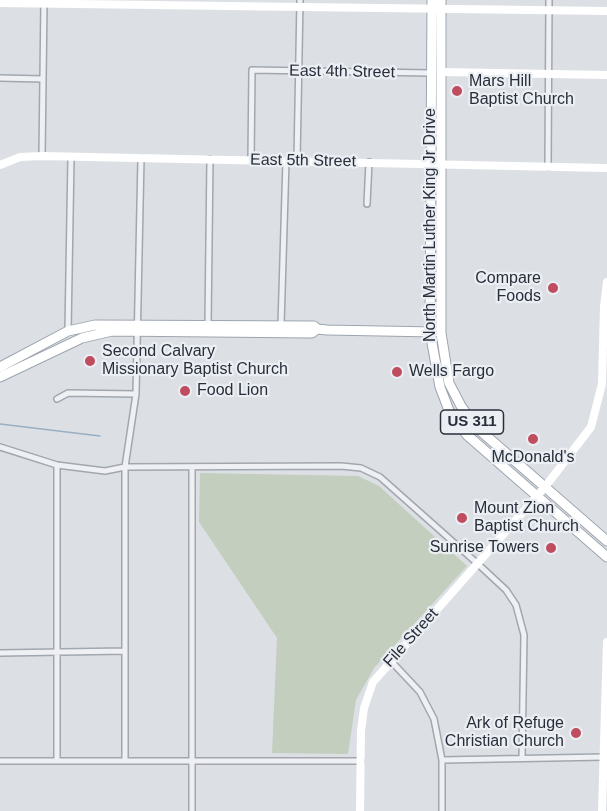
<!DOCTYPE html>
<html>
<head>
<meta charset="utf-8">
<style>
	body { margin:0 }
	canvas { display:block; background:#dce0e5 }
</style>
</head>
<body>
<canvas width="607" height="811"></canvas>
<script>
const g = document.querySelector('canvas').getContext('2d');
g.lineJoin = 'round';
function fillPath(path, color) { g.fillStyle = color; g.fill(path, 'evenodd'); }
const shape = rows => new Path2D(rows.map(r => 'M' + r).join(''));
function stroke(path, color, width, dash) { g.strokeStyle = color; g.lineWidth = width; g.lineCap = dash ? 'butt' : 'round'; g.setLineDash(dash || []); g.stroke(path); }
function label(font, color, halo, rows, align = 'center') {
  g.font = font + ' Arial,sans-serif'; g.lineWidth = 4.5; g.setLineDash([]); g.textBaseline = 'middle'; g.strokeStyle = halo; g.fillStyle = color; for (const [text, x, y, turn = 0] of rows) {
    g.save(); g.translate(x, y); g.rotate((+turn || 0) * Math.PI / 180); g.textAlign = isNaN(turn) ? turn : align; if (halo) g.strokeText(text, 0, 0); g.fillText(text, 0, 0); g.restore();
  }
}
fillPath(shape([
	[200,473,358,476,379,486,467,566,374,668,356,700,348,754,272,753,277,638,199,522]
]), '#c3cebe');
stroke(shape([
	[0,424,100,436]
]), '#9aaec2', 1.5);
const street = shape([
	[0,78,43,79],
	[42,156,44,2],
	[251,160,252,70,431,73],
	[297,161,300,0],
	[548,167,549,0],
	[367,204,369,162],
	[208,324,210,159],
	[281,325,286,161],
	[68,331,71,157],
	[57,399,68,393,136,394],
	[0,447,57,465,105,471,125,467,341,466,361,468,380,477,478,564,506,590,516,605,524,635,522,758],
	[57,465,57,761],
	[192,468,192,811],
	[0,653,125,651],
	[390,660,420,692,434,719,442,760,442,811],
	[442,760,604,757],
	[0,761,361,761],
	[125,761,125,467,136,394,141,158]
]);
const primary = shape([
	[432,0,430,332,440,387,450,413,467,435,607,557],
	[441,0,441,333,449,383,461,406,476,427,607,541],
	[0,367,68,331,95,325,314,326,317,329,327,330,435,332],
	[0,377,82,338,112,331,312,333,317,329]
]);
stroke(street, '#a2a7ae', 8);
stroke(primary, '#9da5af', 11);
stroke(street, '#eff0f4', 5);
stroke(shape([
	[0,3,607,11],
	[441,72,607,75],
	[0,165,20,157,42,156,607,168],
	[360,811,361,731,364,708,373,682,545,487,591,427,602,384,604,307,607,282],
	[602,811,607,642]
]), '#fff', 8);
stroke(primary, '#fff', 9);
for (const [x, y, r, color] of [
	[457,91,6,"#bf4c5f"],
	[553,288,6,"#bf4c5f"],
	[90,361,6,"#bf4c5f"],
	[397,372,6,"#bf4c5f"],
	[185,391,6,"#bf4c5f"],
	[533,439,6,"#bf4c5f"],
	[462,518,6,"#bf4c5f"],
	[551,548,6,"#bf4c5f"],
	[576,733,6,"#bf4c5f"]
]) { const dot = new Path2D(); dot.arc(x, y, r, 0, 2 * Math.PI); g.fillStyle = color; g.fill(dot); stroke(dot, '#ebeff3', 2); }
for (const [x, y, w] of [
	[472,422,63]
]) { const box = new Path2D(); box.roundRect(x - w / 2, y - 12, w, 24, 4.5); g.fillStyle = '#ebeff3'; g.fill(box); stroke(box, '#282e3a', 1.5); }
label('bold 15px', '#282e3a', null, [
	["US 311",472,422]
]);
label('16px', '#282e3a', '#ebeff3', [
	["East 4th Street",342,72,1],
	["East 5th Street",303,161,1],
	["North Martin Luther King Jr Drive",431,225,-90],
	["File Street",411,638,-48]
]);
label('16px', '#282e3a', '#ebeff3', [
	["Mars Hill",469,82],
	["Baptist Church",469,100],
	["Compare",541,279,"right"],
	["Foods",541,297,"right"],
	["Second Calvary",102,352],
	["Missionary Baptist Church",102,370],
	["Wells Fargo",409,372],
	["Food Lion",197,391],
	["McDonald's",533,458,"center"],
	["Mount Zion",474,509],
	["Baptist Church",474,527],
	["Sunrise Towers",539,548,"right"],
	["Ark of Refuge",564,724,"right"],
	["Christian Church",564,742,"right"]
], 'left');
</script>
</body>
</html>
